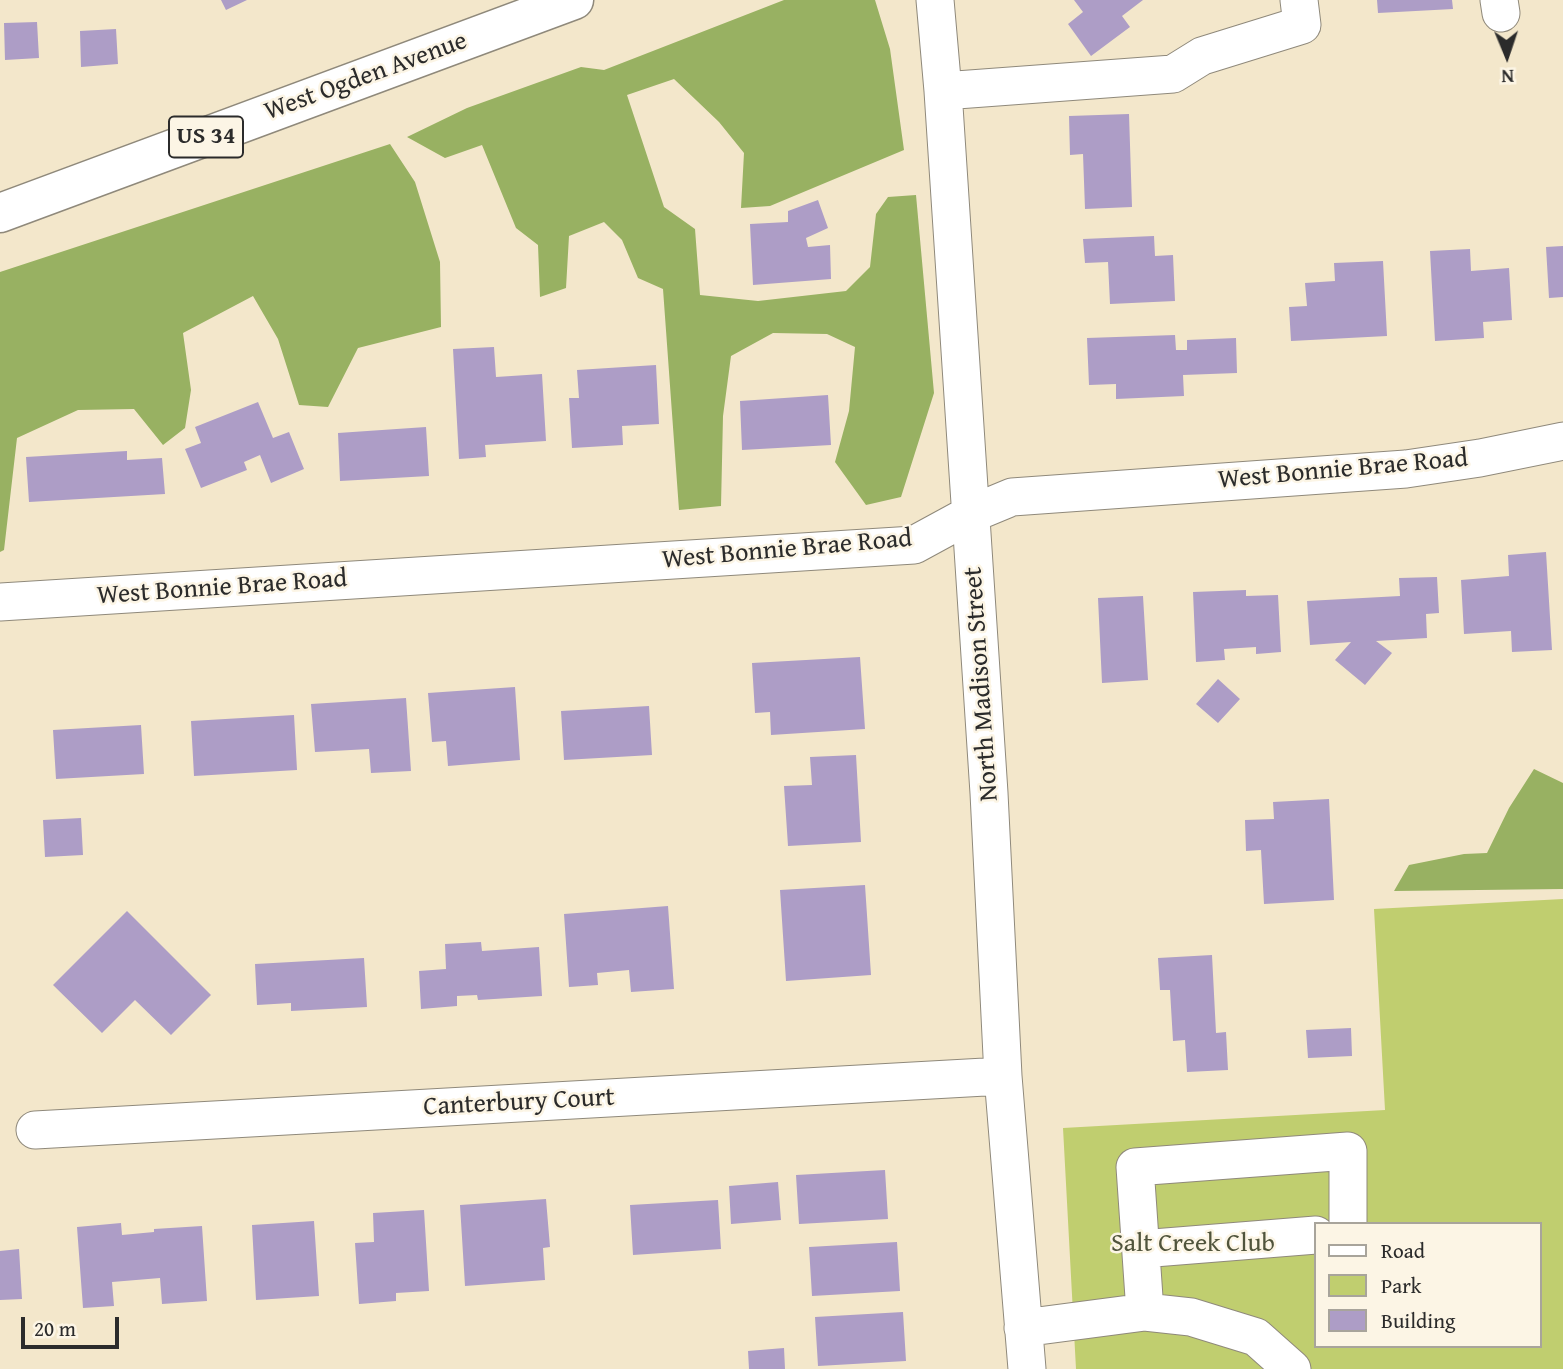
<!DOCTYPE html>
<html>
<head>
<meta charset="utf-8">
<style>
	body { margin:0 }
	#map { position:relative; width:1563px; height:1369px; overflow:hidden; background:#f3e7cb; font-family:"Gentium Book Plus",serif }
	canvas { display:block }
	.legend { position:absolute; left:1314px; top:1222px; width:228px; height:126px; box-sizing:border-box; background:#fcf5e5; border:2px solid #a8a49b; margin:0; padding:9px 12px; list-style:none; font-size:21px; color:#2b2b2b }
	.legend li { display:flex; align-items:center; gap:14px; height:35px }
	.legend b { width:35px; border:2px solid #a8a49b }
	.north { position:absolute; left:1472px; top:21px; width:70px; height:70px; -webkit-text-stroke:5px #fcf5e5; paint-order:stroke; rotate:178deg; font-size:19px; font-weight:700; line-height:28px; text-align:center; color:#2b2b2b }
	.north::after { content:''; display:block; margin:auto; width:24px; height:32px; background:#2b2b2b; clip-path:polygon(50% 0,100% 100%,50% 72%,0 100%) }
	.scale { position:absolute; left:21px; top:1317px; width:98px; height:32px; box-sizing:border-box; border:4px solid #2b2b2b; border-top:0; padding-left:9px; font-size:21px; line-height:24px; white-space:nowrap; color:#2b2b2b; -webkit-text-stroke:5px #fcf5e5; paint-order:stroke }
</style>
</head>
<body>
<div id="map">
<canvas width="1563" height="1369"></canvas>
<ul class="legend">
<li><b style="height:9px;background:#fff"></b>Road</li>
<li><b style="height:19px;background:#c0ce6f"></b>Park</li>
<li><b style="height:19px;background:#ad9dc6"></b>Building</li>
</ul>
<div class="north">N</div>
<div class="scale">20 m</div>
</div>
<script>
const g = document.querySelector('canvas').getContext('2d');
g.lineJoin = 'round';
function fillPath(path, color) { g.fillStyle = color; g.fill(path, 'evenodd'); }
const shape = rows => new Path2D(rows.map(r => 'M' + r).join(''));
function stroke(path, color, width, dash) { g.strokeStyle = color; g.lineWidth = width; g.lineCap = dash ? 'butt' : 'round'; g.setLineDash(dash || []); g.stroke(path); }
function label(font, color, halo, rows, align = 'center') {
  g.font = font + ' "Gentium Book Plus",serif'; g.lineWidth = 5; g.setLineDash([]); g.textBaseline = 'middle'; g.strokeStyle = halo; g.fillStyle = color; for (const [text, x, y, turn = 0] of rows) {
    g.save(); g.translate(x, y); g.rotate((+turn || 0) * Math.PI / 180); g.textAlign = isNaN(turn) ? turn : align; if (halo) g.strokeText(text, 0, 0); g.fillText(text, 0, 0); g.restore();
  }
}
fillPath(shape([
	[1563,899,1563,1369,1076,1369,1063,1128,1385,1110,1374,909],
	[1316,1224,1540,1224,1540,1346,1316,1346]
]), '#c0ce6f');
fillPath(shape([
	[784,0,875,0,890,49,904,150,770,206,741,208,744,153,719,122,674,79,627,95,664,207,695,229,700,295,758,301,846,291,870,267,876,214,888,197,916,195,934,393,901,497,866,505,835,462,849,411,855,347,827,334,773,333,731,356,723,416,721,506,679,510,663,289,638,278,622,240,604,222,569,236,566,288,540,297,538,245,516,228,482,145,445,158,407,137,467,108,581,67,604,70],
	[390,144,415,182,440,262,441,327,358,348,328,407,299,405,278,339,253,296,183,333,191,390,185,428,163,445,134,409,78,410,17,438,4,550,0,552,0,272],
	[1534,769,1563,783,1563,889,1394,891,1409,865,1464,854,1487,853,1509,808]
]), '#98b162');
fillPath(shape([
	[221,0,247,0,226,10],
	[1074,0,1143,0,1122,16,1130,27,1091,56,1068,24,1083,12],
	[1377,0,1452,0,1453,9,1378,13],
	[37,22,39,58,5,60,4,23],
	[116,29,118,64,81,67,80,31],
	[1129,114,1132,207,1085,209,1083,154,1070,155,1069,116],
	[818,200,828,228,806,238,808,247,830,245,831,279,753,285,750,224,788,222,788,211],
	[1154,236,1155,256,1173,255,1175,301,1110,304,1108,262,1085,263,1083,239],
	[1563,246,1563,297,1549,298,1546,247],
	[1470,249,1471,271,1509,268,1512,320,1483,322,1484,338,1435,341,1430,251],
	[1383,261,1387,336,1291,341,1289,307,1307,306,1305,283,1335,281,1334,263],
	[1175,335,1176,350,1187,350,1187,340,1236,338,1237,373,1183,375,1184,396,1116,399,1116,384,1089,385,1087,338],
	[494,347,496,377,542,374,546,441,485,445,486,457,459,459,453,349],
	[656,365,659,424,622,426,623,445,572,448,569,398,579,398,577,370],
	[828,395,831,445,742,450,740,401],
	[258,402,273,438,289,432,304,469,271,483,260,455,244,462,247,470,201,488,185,449,201,443,195,427],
	[426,427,429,476,340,481,338,433],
	[127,451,127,460,162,458,165,494,29,502,26,457],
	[1546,552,1552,650,1512,652,1511,631,1464,634,1461,580,1509,576,1508,555],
	[1437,577,1439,613,1426,614,1427,638,1376,641,1392,653,1365,685,1335,660,1351,642,1310,645,1307,601,1400,596,1399,578],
	[1246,590,1246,596,1278,595,1281,652,1256,654,1256,647,1224,649,1225,660,1196,662,1193,592],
	[1143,596,1148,680,1102,683,1098,598],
	[860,657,865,729,771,735,770,712,755,713,752,663],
	[1218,679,1240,699,1218,723,1196,704],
	[515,687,520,760,448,766,446,741,432,742,428,693],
	[406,698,411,771,371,773,369,749,315,752,311,704],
	[649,706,652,755,564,760,561,711],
	[294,715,297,770,194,776,191,721],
	[141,725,144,774,56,779,53,730],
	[856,755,861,842,788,846,784,786,812,785,810,757],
	[1329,799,1334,900,1264,904,1261,850,1246,851,1245,820,1274,819,1273,802],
	[81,818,83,855,45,857,43,820],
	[865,885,871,975,786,981,780,890],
	[668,906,674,989,631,992,629,970,597,973,598,985,569,987,564,914],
	[127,911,211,995,171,1035,135,1000,102,1033,53,985],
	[481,942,482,951,539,947,542,996,478,1000,477,995,457,996,457,1006,421,1009,419,971,446,969,445,944],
	[1212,955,1216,1033,1226,1032,1228,1070,1187,1072,1185,1040,1173,1041,1170,990,1160,990,1158,958],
	[364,958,367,1007,291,1011,291,1003,257,1005,255,964],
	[1351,1028,1352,1056,1308,1058,1306,1030],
	[885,1170,888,1219,799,1224,796,1175],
	[778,1182,781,1220,731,1224,729,1186],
	[546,1199,550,1247,543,1248,545,1280,465,1286,460,1205],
	[718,1200,721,1249,633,1255,630,1205],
	[424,1210,429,1291,396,1293,396,1301,359,1304,355,1243,374,1242,373,1213],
	[314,1221,319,1296,256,1300,252,1225],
	[121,1223,122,1235,154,1232,154,1229,202,1226,207,1301,162,1304,160,1278,112,1282,114,1306,83,1308,77,1227],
	[897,1242,900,1291,812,1296,809,1247],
	[19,1249,22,1299,0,1300,0,1251],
	[903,1312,906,1361,818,1366,815,1317],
	[784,1348,785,1369,749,1369,748,1351]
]), '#ad9dc6');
const minor = shape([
	[935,0,943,91,989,793,1003,1076,1027,1369],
	[1499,0,1501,13],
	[943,91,1173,74,1202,56,1302,25,1299,0],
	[0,602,914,545,971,514,1012,497,1406,469,1480,458,1563,441],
	[35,1130,1003,1076],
	[1141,1249,1316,1235],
	[1145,1312,1135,1167,1348,1151,1348,1224],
	[1023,1328,1145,1312,1191,1317,1256,1337,1292,1369]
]);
const major = shape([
	[0,213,574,0]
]);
stroke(minor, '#8f897b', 39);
stroke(major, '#8f897b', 41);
stroke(minor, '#fff', 37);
stroke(major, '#fff', 38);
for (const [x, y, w] of [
	[206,137,74]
]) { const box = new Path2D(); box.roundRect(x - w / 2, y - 20.5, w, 41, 5); g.fillStyle = '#fcf5e5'; g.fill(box); stroke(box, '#2b2b2b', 2); }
label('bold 24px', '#2b2b2b', null, [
	["US 34",206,137]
]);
label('26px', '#2b2b2b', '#fcf5e5', [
	["West Ogden Avenue",366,77,-20],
	["West Bonnie Brae Road",1343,470,-5],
	["West Bonnie Brae Road",787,550,-5],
	["West Bonnie Brae Road",222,588,-4],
	["North Madison Street",982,684,-94],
	["Canterbury Court",519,1103,-3]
]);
label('26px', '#50543c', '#fcf5e5', [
	["Salt Creek Club",1193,1244]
]);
</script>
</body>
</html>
